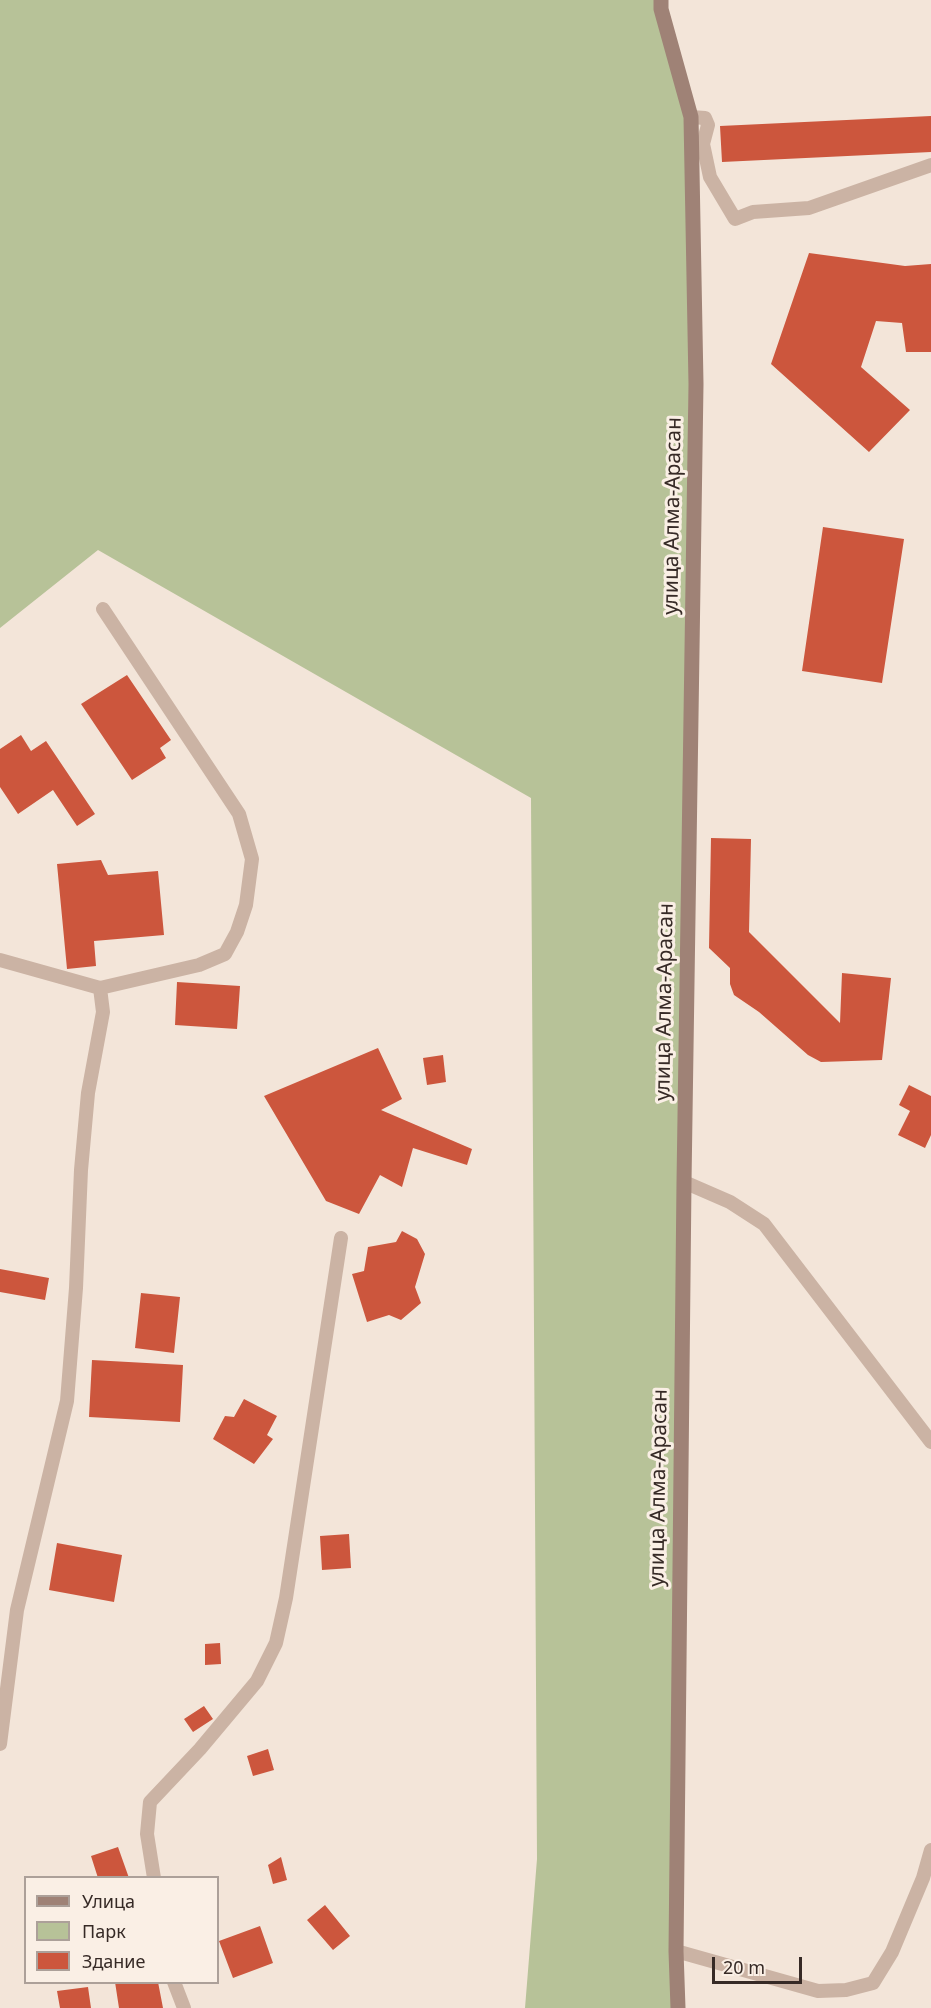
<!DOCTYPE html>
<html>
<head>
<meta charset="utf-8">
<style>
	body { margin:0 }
	#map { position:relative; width:931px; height:2008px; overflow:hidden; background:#f3e5d9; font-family:"Noto Sans",sans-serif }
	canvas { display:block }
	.legend { position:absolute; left:24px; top:1876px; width:195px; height:108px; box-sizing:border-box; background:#faefe5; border:2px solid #aca099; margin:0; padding:8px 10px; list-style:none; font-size:18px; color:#362a26 }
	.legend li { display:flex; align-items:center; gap:12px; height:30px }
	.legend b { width:30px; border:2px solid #aca099 }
	.scale { position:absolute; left:712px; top:1957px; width:90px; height:27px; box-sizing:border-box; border:3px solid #362a26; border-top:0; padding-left:8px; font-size:18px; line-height:21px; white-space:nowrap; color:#362a26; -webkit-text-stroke:4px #faefe5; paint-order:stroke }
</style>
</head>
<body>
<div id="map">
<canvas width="931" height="2008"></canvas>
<ul class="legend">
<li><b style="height:8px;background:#9f8276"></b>Улица</li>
<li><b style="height:16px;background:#b7c298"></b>Парк</li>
<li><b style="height:16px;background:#cc563d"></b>Здание</li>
</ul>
<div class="scale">20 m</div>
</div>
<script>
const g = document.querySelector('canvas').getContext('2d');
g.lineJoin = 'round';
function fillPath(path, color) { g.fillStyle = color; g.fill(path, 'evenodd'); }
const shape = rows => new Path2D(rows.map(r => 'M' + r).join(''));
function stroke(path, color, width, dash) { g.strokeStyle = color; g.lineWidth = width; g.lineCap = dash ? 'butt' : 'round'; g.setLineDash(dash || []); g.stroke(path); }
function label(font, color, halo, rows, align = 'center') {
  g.font = font + ' "Noto Sans",sans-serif'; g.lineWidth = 6; g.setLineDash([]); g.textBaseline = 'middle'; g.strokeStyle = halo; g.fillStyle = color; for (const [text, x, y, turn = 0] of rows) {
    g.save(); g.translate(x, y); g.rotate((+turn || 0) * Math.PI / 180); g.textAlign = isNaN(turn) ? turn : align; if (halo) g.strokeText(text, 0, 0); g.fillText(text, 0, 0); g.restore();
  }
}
fillPath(shape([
	[0,0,661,0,691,117,677,2008,525,2008,537,1859,531,798,98,550,0,628]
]), '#b7c298');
fillPath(shape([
	[931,116,931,152,722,162,720,126],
	[809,253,905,266,931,264,931,352,906,352,902,323,876,321,861,367,910,410,869,452,771,364],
	[823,527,904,539,882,683,802,671],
	[127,675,171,740,160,748,166,758,132,780,81,704],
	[21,735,31,751,46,741,95,814,77,826,53,790,18,814,0,787,0,749],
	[711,838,751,839,749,932,840,1023,842,973,891,978,882,1060,821,1062,808,1055,759,1012,734,995,730,984,730,968,709,948],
	[101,860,108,875,158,871,164,935,94,941,96,966,67,969,57,864],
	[177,982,240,986,237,1029,175,1025],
	[378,1048,402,1099,381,1110,472,1149,467,1165,413,1148,402,1187,380,1175,359,1214,326,1201,264,1096],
	[443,1055,446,1082,427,1085,423,1058],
	[909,1085,931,1096,931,1135,925,1148,898,1135,910,1111,899,1105],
	[402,1231,417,1239,425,1254,415,1287,421,1303,401,1320,389,1315,367,1322,352,1274,364,1271,368,1247,396,1242],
	[0,1269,49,1278,45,1300,0,1292],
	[141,1293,180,1297,174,1353,135,1348],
	[92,1360,183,1365,180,1422,89,1417],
	[244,1399,277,1416,267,1435,273,1439,254,1464,213,1439,225,1416,234,1417],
	[349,1534,351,1568,322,1570,320,1536],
	[57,1543,122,1555,114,1602,49,1590],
	[220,1643,221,1664,205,1665,205,1644],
	[204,1706,213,1719,193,1732,184,1719],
	[268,1749,274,1770,253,1776,247,1756],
	[118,1847,129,1878,98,1878,91,1856],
	[281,1857,287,1880,273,1884,268,1865],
	[325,1905,350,1936,333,1950,307,1920],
	[260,1926,273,1963,233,1978,219,1941],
	[115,1982,158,1982,163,2008,119,2008],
	[88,1987,91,2008,60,2008,57,1991]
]), '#cc563d');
stroke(shape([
	[691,117,705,118,708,125,703,144,710,177,735,219,753,212,809,208,931,165],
	[0,960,100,988,199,965,225,954,237,932,246,905,252,859,239,814,103,609],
	[684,1182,730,1202,764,1224,931,1442],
	[0,1744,17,1610,67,1401,76,1288,81,1170,88,1093,103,1012,100,988],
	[154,1878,147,1834,150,1802,200,1749,257,1681,276,1643,286,1598,341,1238],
	[676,1951,818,1991,846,1990,873,1983,892,1952,923,1878,931,1850],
	[174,1982,184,2008]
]), '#cbb3a4', 14);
stroke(shape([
	[661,0,661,9,691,117,696,384,684,1182,676,1951,678,2008]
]), '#9f8276', 15);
label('21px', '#362a26', '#faefe5', [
	["улица Алма-Арасан",673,516,-89],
	["улица Алма-Арасан",665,1002,-89],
	["улица Алма-Арасан",659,1488,-89]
]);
</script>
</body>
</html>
